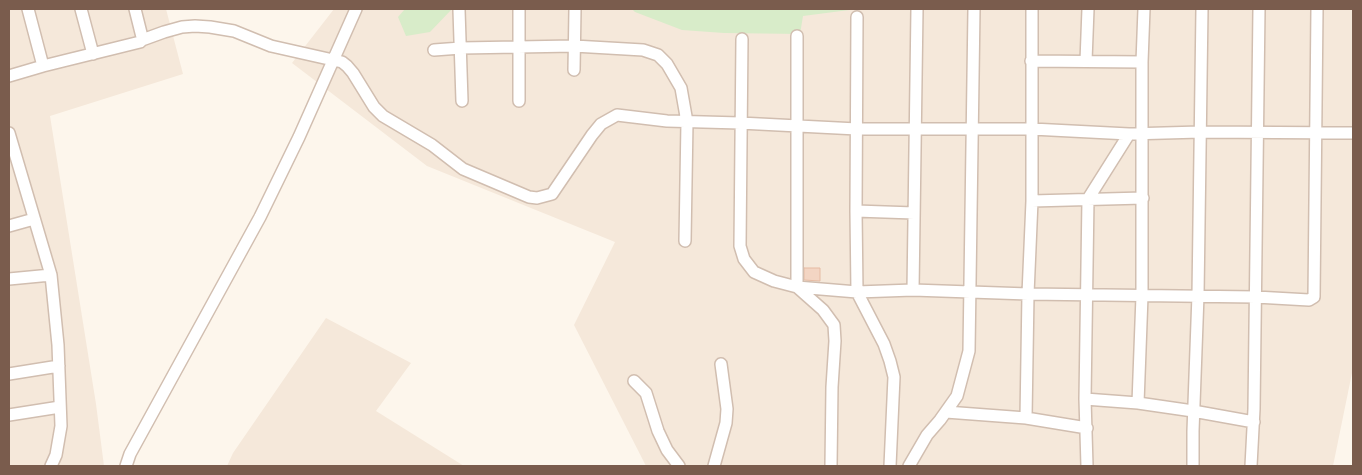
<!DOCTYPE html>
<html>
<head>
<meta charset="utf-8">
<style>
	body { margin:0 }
	#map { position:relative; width:1362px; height:475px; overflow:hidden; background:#fdf6ec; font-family:"Open Sans",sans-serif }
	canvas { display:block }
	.frame { position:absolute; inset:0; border:10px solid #7a5c4d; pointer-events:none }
</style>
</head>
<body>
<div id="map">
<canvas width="1362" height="475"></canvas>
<div class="frame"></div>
</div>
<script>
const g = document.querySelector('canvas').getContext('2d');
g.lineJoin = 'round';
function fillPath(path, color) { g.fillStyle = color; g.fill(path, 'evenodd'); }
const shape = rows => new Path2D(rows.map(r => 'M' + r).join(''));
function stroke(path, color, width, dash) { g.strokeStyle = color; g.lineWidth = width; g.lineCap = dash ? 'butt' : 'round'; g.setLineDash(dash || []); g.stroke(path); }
fillPath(shape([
	[9,9,166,9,183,74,50,116,96,404,104,466,9,466],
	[334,9,1353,9,1353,368,1333,466,646,466,574,325,615,242,427,166,292,63],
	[326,318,411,363,376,411,464,466,227,466,233,453]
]), '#f5e8da');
fillPath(shape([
	[405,9,452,9,430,32,406,36,398,17],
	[632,9,857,9,803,16,800,34,724,33,682,30,635,12]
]), '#d8ecc9');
const building = shape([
	[804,268,820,268,820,281,804,280,804,268]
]);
fillPath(building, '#f3d5c3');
stroke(building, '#e6bba3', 1);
const street = shape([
	[28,9,43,66],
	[81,9,93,54],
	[917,9,913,290,1028,294,1256,297,1309,300,1314,297,1317,9],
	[459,10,462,101],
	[857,17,856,211,857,292,884,344,890,361,894,377,890,466],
	[797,36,797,287,823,310,834,325,835,341,832,387,831,466],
	[742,39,740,246,744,259,754,272,774,281,797,287,857,292,913,290],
	[142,40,164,32,182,27,195,26,210,27,234,31,271,46,342,62,347,66,353,73,374,107,383,116,432,145,463,169,529,197,537,198,552,194,592,135,601,124,617,115,667,121,740,123,857,129,1032,129,1129,134,1200,132,1353,133],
	[434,50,461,48,574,46,643,50,658,55,667,64,681,88,687,122,685,241],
	[1031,61,1142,62],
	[1086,61,1088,9],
	[574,70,575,9],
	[9,76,43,66,140,42,142,40,142,37,135,9],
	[519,101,519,9],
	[9,133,51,275,58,345,61,426,56,455,51,466],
	[1032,201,1143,198],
	[856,211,914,213],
	[9,226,34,219],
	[9,279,51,275],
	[9,374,59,366],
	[634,381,646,393,658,431,667,450,679,466],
	[1085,399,1138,403,1193,411,1254,422],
	[1138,403,1142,296,1142,62,1144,9],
	[946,412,1026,418,1087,428],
	[9,415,60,407],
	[1026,418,1028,294,1032,201,1032,9],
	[126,466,130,454,158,403,260,217,299,137,356,9],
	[714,466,726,423,727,409,721,364],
	[909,466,927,435,940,420,957,396,969,351,974,9],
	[1087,466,1085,399,1088,199,1129,134],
	[1193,466,1193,431,1198,295,1202,9],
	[1251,466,1254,409,1259,9]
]);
stroke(street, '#d1beb0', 14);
stroke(street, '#fff', 11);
</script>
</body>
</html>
